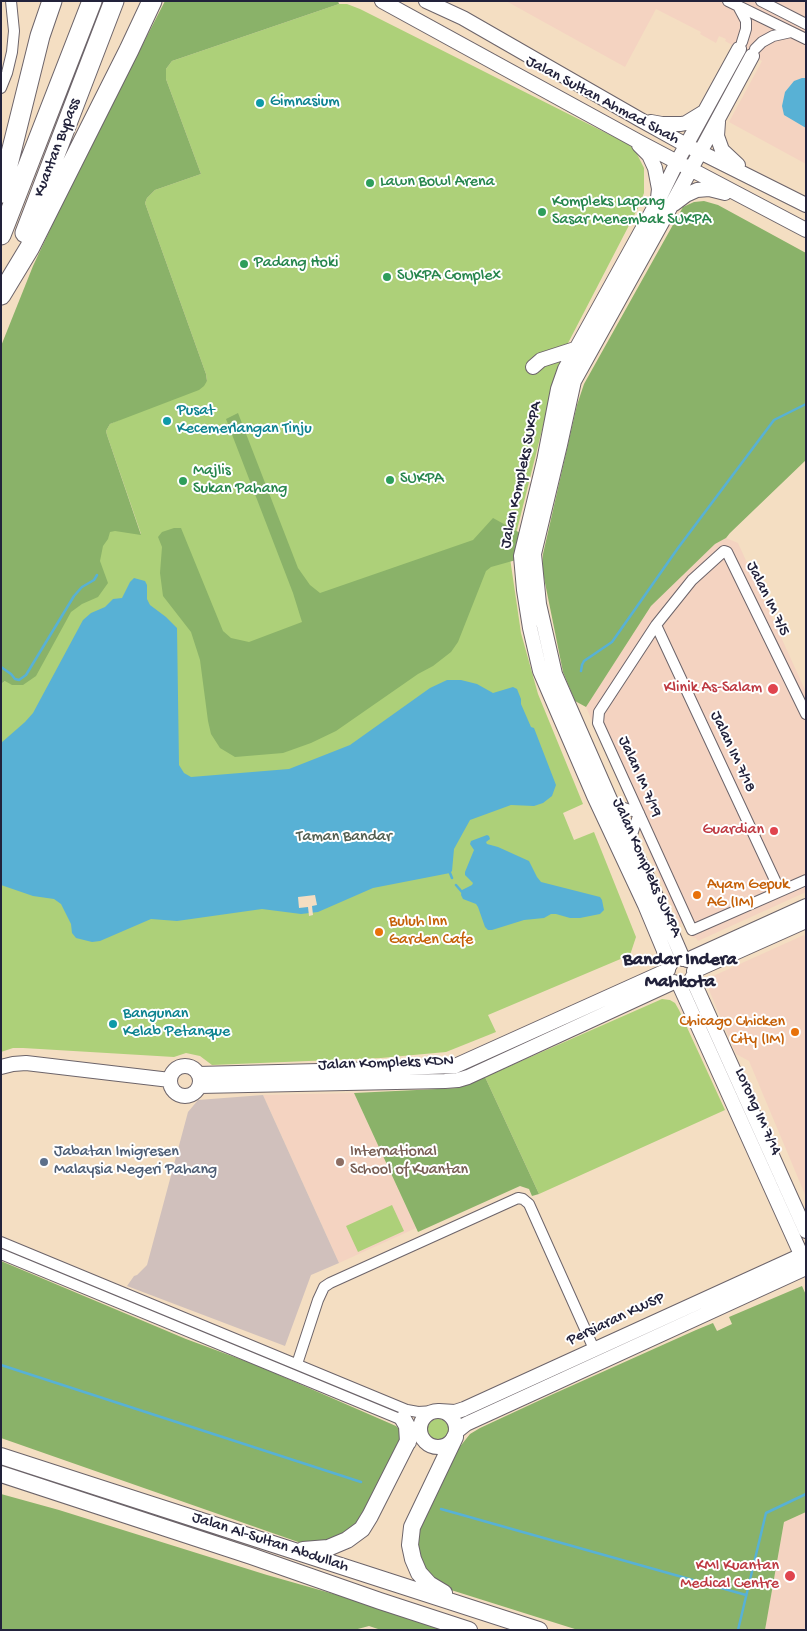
<!DOCTYPE html>
<html>
<head>
<meta charset="utf-8">
<style>
	body { margin:0 }
	#map { position:relative; width:807px; height:1631px; overflow:hidden; background:#f4dec2; font-family:"Gochi Hand",sans-serif }
	canvas { display:block }
	.frame { position:absolute; inset:0; border:2px solid #22223b; pointer-events:none }
</style>
</head>
<body>
<div id="map">
<canvas width="807" height="1631"></canvas>
<div class="frame"></div>
</div>
<script>
const g = document.querySelector('canvas').getContext('2d');
g.lineJoin = 'round';
function fillPath(path, color) { g.fillStyle = color; g.fill(path, 'evenodd'); }
const shape = rows => new Path2D(rows.map(r => 'M' + r).join(''));
function stroke(path, color, width, dash) { g.strokeStyle = color; g.lineWidth = width; g.lineCap = dash ? 'butt' : 'round'; g.setLineDash(dash || []); g.stroke(path); }
function label(font, color, halo, rows, align = 'center') {
  g.font = font + ' "Gochi Hand",sans-serif'; g.lineWidth = 4; g.setLineDash([]); g.textBaseline = 'middle'; g.strokeStyle = halo; g.fillStyle = color; for (const [text, x, y, turn = 0] of rows) {
    g.save(); g.translate(x, y); g.rotate((+turn || 0) * Math.PI / 180); g.textAlign = isNaN(turn) ? turn : align; if (halo) g.strokeText(text, 0, 0); g.fillText(text, 0, 0); g.restore();
  }
}
fillPath(shape([
	[506,1,806,1,806,164,729,122,762,61,725,41,726,39,719,36,716,43,700,34,701,32,656,9,625,67],
	[726,538,738,543,806,692,806,892,698,941,696,938,691,937,685,922,680,924,586,707,651,606,715,544],
	[804,935,806,939,806,1197,749,1061,736,1054,709,990,707,982,711,977],
	[354,1093,416,1228,339,1263,263,1095],
	[806,1512,806,1630,765,1630,784,1522]
]), '#f4d3c1');
fillPath(shape([
	[263,1095,339,1263,311,1275,285,1346,127,1286,134,1276,137,1275,147,1265,188,1112,198,1100]
]), '#d0c0bc');
fillPath(shape([
	[339,4,347,4,360,9,628,144,635,150,644,168,644,193,639,206,566,347,557,370,510,558,521,633,538,694,583,804,563,813,574,840,594,832,636,937,630,955,488,1015,496,1032,446,1052,381,1058,212,1065,200,1056,186,1053,174,1057,23,1048,13,1048,1,1052,1,684,5,681,106,521,141,534,107,435,106,431,110,424,207,381,206,374,145,203,147,198,155,190,201,174,166,79,166,69,172,61],
	[662,999,670,1000,675,1003,679,1010,725,1110,539,1194,485,1077],
	[392,1205,404,1231,358,1252,346,1226],
	'427 1430a11 11 0 1 1 22 0a11 11 0 1 1-22 0Z'
]), '#add079');
fillPath(shape([
	[165,1,338,1,339,4,172,61,166,69,166,79,201,174,155,190,147,198,145,203,206,374,207,381,204,386,199,390,110,424,106,431,107,435,141,535,115,531,110,532,108,539,103,546,100,561,108,583,98,597,82,604,71,612,36,676,23,685,12,685,5,681,1,684,1,346,33,266,78,170],
	[704,201,718,205,806,253,806,460,730,533,726,538,715,544,651,606,586,707,575,701,563,672,542,568,543,554,577,405,584,384,679,214,683,207,694,202],
	[238,413,298,568,310,585,320,593,473,540,493,518,522,534,516,560,491,567,486,571,458,642,451,652,433,666,418,674,336,731,311,743,283,753,235,757,220,748,211,734,208,721,200,660,191,632,163,596,160,573,162,547,158,537,162,532,174,528,181,528,223,631,231,638,249,642,302,622,293,593,226,419],
	[485,1077,539,1194,532,1196,529,1189,520,1186,418,1232,354,1093,458,1088],
	[1,1261,186,1339,256,1365,396,1426,399,1429,401,1442,355,1526,327,1542,301,1543,1,1438],
	[802,1286,806,1295,806,1512,784,1522,765,1630,578,1630,451,1590,435,1582,423,1567,416,1550,415,1530,454,1454,470,1434,480,1428,551,1395,696,1330,713,1323,717,1331,732,1324,729,1317],
	[1,1494,59,1510,267,1575,390,1610,444,1630,381,1630,369,1626,354,1630,1,1630]
]), '#8ab269');
fillPath(shape([
	[802,78,806,78,806,128,784,115,782,106,785,92,794,81],
	[134,578,145,581,147,585,147,599,150,605,166,617,177,628,179,765,184,773,191,777,289,769,350,745,430,688,447,680,461,680,477,684,493,693,513,687,517,689,521,699,521,704,531,727,534,728,556,785,552,796,543,803,534,806,511,805,470,820,454,849,452,871,450,873,373,888,318,912,301,914,262,909,177,921,151,919,100,941,92,942,76,938,72,933,71,924,61,904,54,899,33,896,1,885,1,743,25,722,33,713,83,620,91,613,105,607,113,599,122,598,130,582],
	[487,835,489,836,490,839,486,842,487,844,498,847,529,861,537,877,541,882,600,897,602,900,604,910,600,914,580,918,570,918,556,914,551,914,544,918,524,920,492,930,488,930,485,927,478,907,476,904,463,899,461,895,462,890,472,885,473,883,465,875,465,872,474,850,470,844,471,841]
]), '#58b1d5');
fillPath(shape([
	[315,895,317,905,312,906,313,915,309,916,308,907,299,908,298,897]
]), '#f4dec2');
stroke(shape([
	[1,667,11,674,15,679,19,680,26,675,74,596,82,587,94,580,97,575],
	[581,671,582,665,584,661,612,642,678,548,774,420,806,404],
	[450,873,452,878],
	[456,885,462,892],
	[1,1365,361,1482],
	[441,1509,746,1595],
	[738,1630,766,1513,806,1494]
]), '#58b1d5', 2.5);
const street = shape([
	[728,1,806,39],
	[761,1,806,24],
	[738,6,746,21,746,29,742,42],
	[755,49,762,42,773,36,791,32],
	[1,88,7,73,12,52,14,31,11,1],
	[656,625,780,891],
	[806,714,727,552,724,551,692,580,656,625,599,712,598,723,692,930,806,880],
	[612,804,639,813,630,841],
	[1,1242,407,1410,418,1412,435,1411],
	[1,1254,407,1422],
	[297,1364,318,1300,324,1287,330,1283,518,1198,523,1199,529,1204,594,1349]
]);
const secondary = shape([
	[382,1,641,143,806,230],
	[426,1,463,18,639,119,686,145,806,205],
	[651,122,662,124,681,124,686,123,704,112],
	[718,122,717,136,722,150,738,165],
	[639,145,649,155,655,168,659,189,658,198],
	[674,204,686,195,697,190,709,189,725,193],
	[533,367,541,360,575,349],
	[683,959,652,887,612,804,555,674,539,604,534,554,560,445,574,381,671,206,752,56],
	[687,960,806,906],
	[670,965,645,905,594,796,540,671,530,628,524,590,521,556,544,461,558,389,565,369,659,199,677,162,739,49],
	[694,971,806,921],
	[692,978,806,1231],
	[679,984,805,1263],
	'170 1081a15 15 0 1 1 30 0a15 15 0 1 1-30 0Z',
	[1,1067,13,1064,26,1063,170,1080],
	[198,1074,319,1071,455,1066,668,970],
	[199,1086,445,1081,458,1080,468,1077,674,982],
	'420 1429a18 18 0 1 1 36 0a18 18 0 1 1-36 0Z',
	[439,1411,455,1412,464,1409,806,1253],
	[456,1432,466,1424,806,1268]
]);
const primary = shape([
	[403,1419,407,1426,408,1442],
	[1,1456,539,1630],
	[1,1474,251,1556,380,1601,469,1630],
	[303,1550,328,1548,347,1540,362,1529,370,1516,412,1433,414,1431,419,1430],
	[444,1593,429,1584,419,1573,413,1559,410,1545,412,1527,455,1437]
]);
const highway = shape([
	[1,193,40,36,52,1],
	[25,233,114,1],
	[1,235,92,1],
	[1,295,30,247,129,50,152,1]
]);
stroke(street, '#6c646a', 12);
stroke(secondary, '#6c646a', 16);
stroke(primary, '#6c646a', 18);
stroke(highway, '#6c646a', 21);
stroke(street, '#fff', 10);
stroke(secondary, '#fff', 14);
stroke(primary, '#fff', 16);
stroke(highway, '#fff', 19);
for (const [x, y, r, color] of [
	[260,103,5,"#0f9aa8"],
	[370,183,5,"#2e9e5b"],
	[542,212,5,"#2e9e5b"],
	[244,264,5,"#2e9e5b"],
	[387,277,5,"#2e9e5b"],
	[167,421,5,"#0f9aa8"],
	[390,480,5,"#2e9e5b"],
	[183,481,5,"#2e9e5b"],
	[773,689,6,"#e0444e"],
	[774,831,5,"#e0444e"],
	[697,895,5,"#e8710a"],
	[379,932,5,"#e8710a"],
	[113,1024,5,"#0f9aa8"],
	[795,1032,5,"#e8710a"],
	[44,1162,5,"#5c6f8a"],
	[340,1162,5,"#8d6e63"],
	[790,1576,6,"#e0444e"]
]) { const dot = new Path2D(); dot.arc(x, y, r, 0, 2 * Math.PI); g.fillStyle = color; g.fill(dot); stroke(dot, '#fff', 2); }
label('16px', '#22223b', '#fff', [
	["Jalan Sultan Ahmad Shah",602,101,28],
	["Kuantan Bypass",58,148,-69],
	["Jalan Kompleks SUKPA",522,475,-78],
	["Jalan IM 7/5",767,599,64],
	["Jalan IM 7/18",732,752,65],
	["Jalan IM 7/19",639,777,66],
	["Jalan Kompleks SUKPA",646,868,66],
	["Jalan Kompleks KDN",386,1064,-2],
	["Lorong IM 7/14",757,1112,66],
	["Persiaran KWSP",616,1320,-25],
	["Jalan Al-Sultan Abdullah",270,1543,18]
]);
label('16px', '#0d838f', '#fff', [
	["Gimnasium",270,103],
	["Pusat",177,412],
	["Kecemerlangan Tinju",177,430],
	["Bangunan",123,1015],
	["Kelab Petanque",123,1033]
], 'left');
label('16px', '#27864d', '#fff', [
	["Lawn Bowl Arena",380,183],
	["Kompleks Lapang",552,203],
	["Sasar Menembak SUKPA",552,221],
	["Padang Hoki",254,264],
	["SUKPA Complex",397,277],
	["Majlis",193,472],
	["Sukan Pahang",193,490],
	["SUKPA",400,480]
], 'left');
label('16px', '#be3a42', '#fff', [
	["Klinik As-Salam",762,689],
	["Guardian",764,831],
	["KMI Kuantan",779,1567],
	["Medical Centre",779,1585]
], 'right');
label('16px', '#535f51', '#fff', [
	["Taman Bandar",344,838]
]);
label('16px', '#c56008', '#fff', [
	["Ayam Gepuk",707,886],
	["AG (IM)",707,904],
	["Buluh Inn",389,923],
	["Garden Cafe",389,941],
	["Chicago Chicken",785,1023,"right"],
	["City (IM)",785,1041,"right"]
], 'left');
label('16px', '#4e5e75', '#fff', [
	["Jabatan Imigresen",54,1153],
	["Malaysia Negeri Pahang",54,1171]
], 'left');
label('16px', '#785e54', '#fff', [
	["International",350,1153],
	["School of Kuantan",350,1171]
], 'left');
label('bold 19px', '#22223b', '#fff', [
	["Bandar Indera",680,961],
	["Mahkota",680,983]
]);
</script>
</body>
</html>
